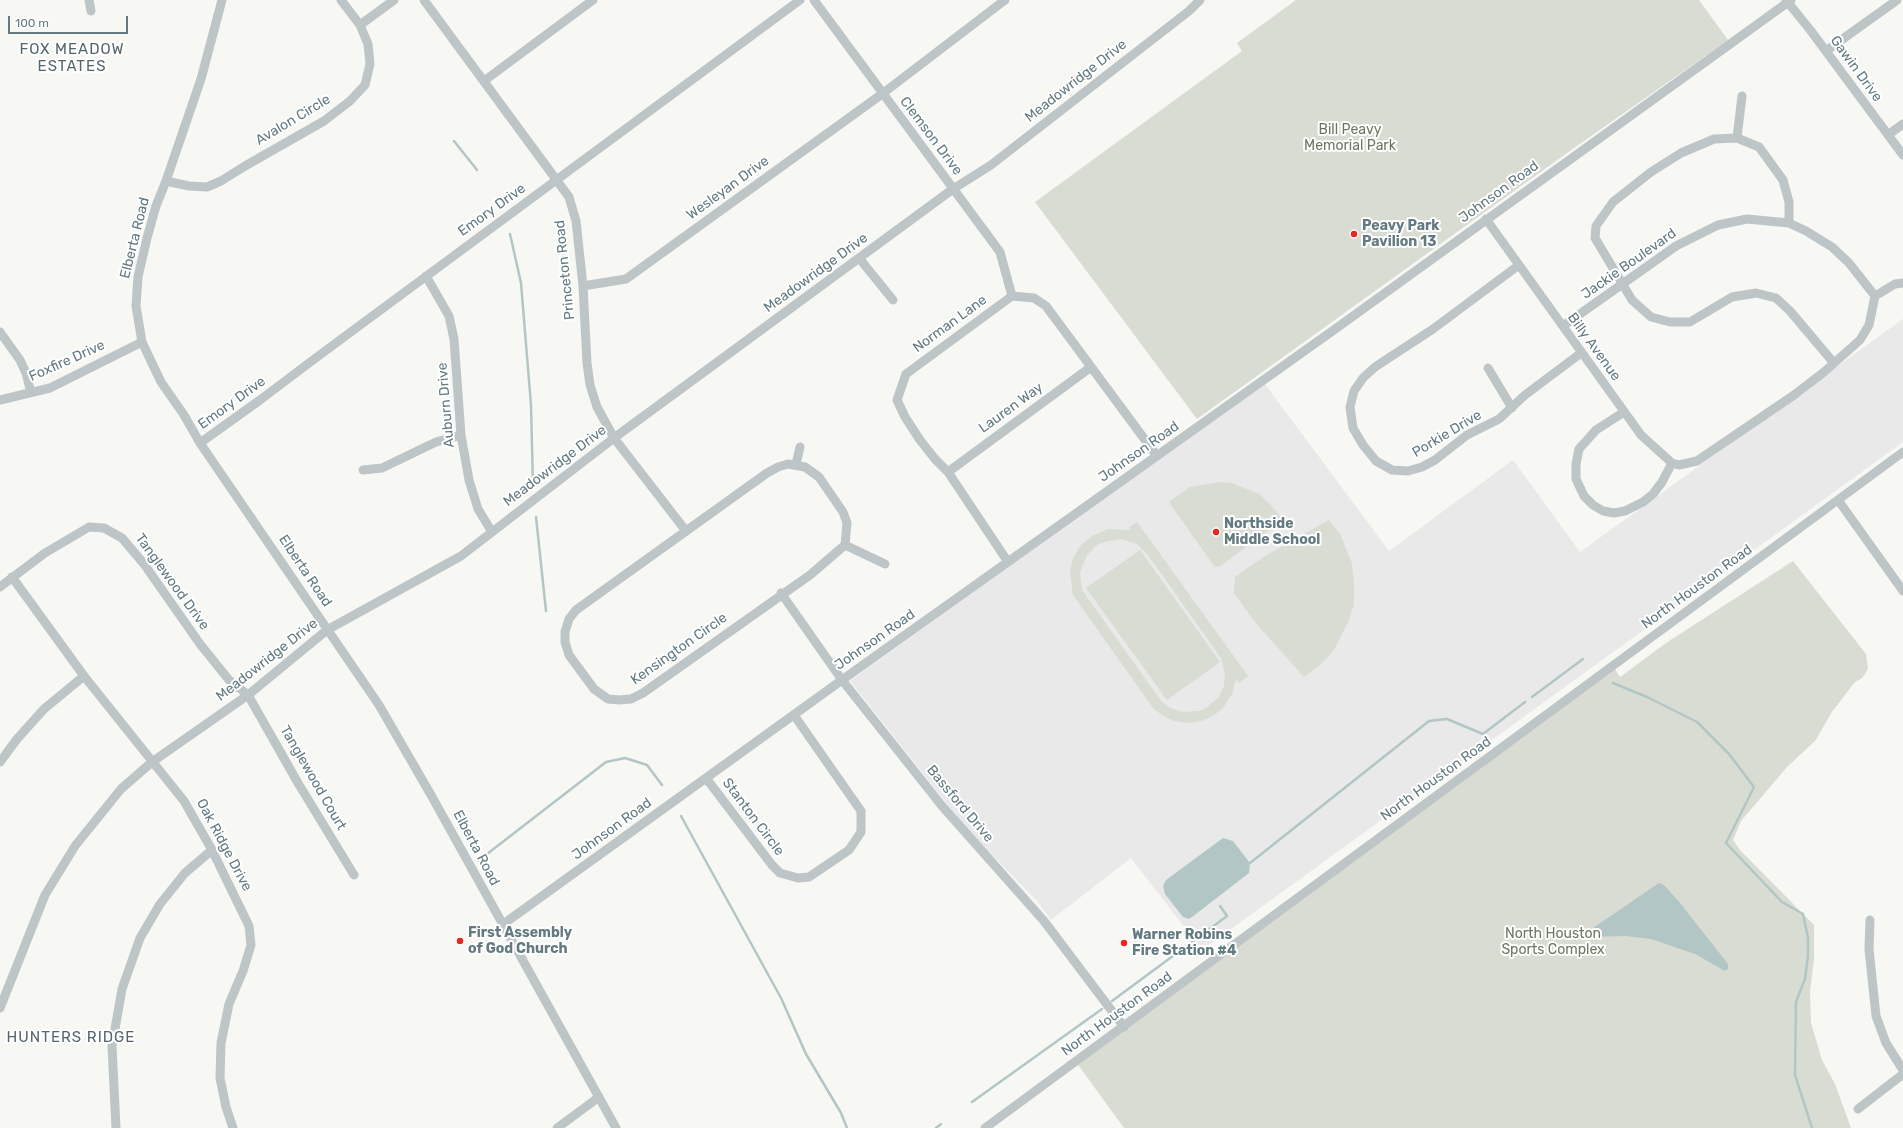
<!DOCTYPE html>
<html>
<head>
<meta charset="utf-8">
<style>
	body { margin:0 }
	#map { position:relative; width:1903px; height:1128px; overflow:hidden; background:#f7f7f4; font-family:Rubik,sans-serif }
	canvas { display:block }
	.scale { position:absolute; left:8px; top:16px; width:120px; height:18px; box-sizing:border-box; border:2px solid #627a80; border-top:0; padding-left:5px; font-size:12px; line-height:14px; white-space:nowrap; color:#627a80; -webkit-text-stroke:3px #fff; paint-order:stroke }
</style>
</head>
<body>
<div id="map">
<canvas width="1903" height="1128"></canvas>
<div class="scale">100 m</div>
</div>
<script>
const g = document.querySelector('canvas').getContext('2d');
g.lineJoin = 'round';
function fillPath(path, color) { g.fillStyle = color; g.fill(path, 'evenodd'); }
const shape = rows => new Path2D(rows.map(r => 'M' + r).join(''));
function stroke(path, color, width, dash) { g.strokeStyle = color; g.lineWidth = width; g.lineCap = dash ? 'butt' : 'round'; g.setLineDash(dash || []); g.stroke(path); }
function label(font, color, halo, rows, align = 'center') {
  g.font = font + ' Rubik,sans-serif'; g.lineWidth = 4; g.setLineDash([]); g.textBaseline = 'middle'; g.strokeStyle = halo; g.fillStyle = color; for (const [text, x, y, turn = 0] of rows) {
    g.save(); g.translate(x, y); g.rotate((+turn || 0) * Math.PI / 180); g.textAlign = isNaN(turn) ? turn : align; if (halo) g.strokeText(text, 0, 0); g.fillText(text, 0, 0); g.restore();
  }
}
fillPath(shape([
	[1903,319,1903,442,1202,950,1131,858,1051,920,1037,901,967,829,850,681,1264,383,1389,551,1513,460,1580,552]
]), '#e8e9e8');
fillPath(shape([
	[1296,0,1699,0,1728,40,1567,153,1197,419,1035,202,1242,51,1237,43],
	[1219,482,1232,483,1259,494,1269,503,1283,520,1219,567,1214,566,1169,502,1190,487],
	[1329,520,1340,534,1352,563,1354,584,1354,605,1348,622,1334,650,1322,663,1304,677,1255,622,1234,593,1235,577,1265,556],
	[1137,522,1248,676,1239,683,1236,679,1232,694,1223,708,1213,716,1201,721,1187,723,1174,721,1163,716,1153,708,1073,595,1070,572,1073,558,1081,545,1092,536,1108,529,1131,530,1129,527],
	[1120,539,1137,544,1148,555,1221,658,1225,674,1224,686,1218,698,1206,708,1199,711,1183,712,1170,708,1161,701,1082,590,1080,572,1087,555,1097,545,1104,542],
	[1140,550,1220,662,1167,700,1086,588],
	[1793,561,1866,654,1868,669,1862,678,1854,683,1832,712,1815,741,1787,767,1741,821,1733,840,1740,850,1814,925,1814,959,1810,991,1811,1023,1822,1060,1835,1084,1851,1128,1124,1128,1076,1062,1613,666,1620,677,1666,643]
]), '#d9dcd3');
fillPath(shape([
	[1223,838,1233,841,1250,863,1249,873,1192,917,1189,919,1183,917,1165,894,1163,886,1166,880],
	[1659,883,1664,885,1680,903,1728,964,1728,969,1725,971,1695,954,1651,939,1626,936,1592,937,1590,933,1593,928]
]), '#b3c6c6');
stroke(shape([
	[454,141,477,170],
	[510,234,521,283,531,405,533,487],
	[536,517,546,611],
	[1613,683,1647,697,1697,722,1729,754,1754,787,1726,843,1782,902,1803,914,1808,938,1808,956,1805,979,1796,1002,1795,1075,1812,1128],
	[1532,697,1583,659],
	[681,816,781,998,806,1054,841,1113,847,1128],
	[478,861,606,762,625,758,647,765,662,785],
	[1250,863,1429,721,1447,719,1483,734,1525,702],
	[1112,1001,1227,916,1220,906],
	[972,1102,1102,1009],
	[936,1128,941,1124]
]), '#b3c6c6', 2.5);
stroke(shape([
	[89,0,91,11],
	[222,0,201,79,166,181,156,206,147,238,138,277,136,306,142,342,161,382,184,415,200,443,379,705,431,795,616,1128],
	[424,0,569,197,576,221,583,286,587,363,590,385,597,407,614,438,686,531],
	[814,0,1000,252,1012,296],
	[1786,0,1811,31,1903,155],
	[360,25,394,0],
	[1826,51,1897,0],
	[484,81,593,0],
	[1888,135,1903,124],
	[1737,138,1742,96],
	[166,181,189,186,207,187,221,181,245,166,324,121,350,101,365,85,370,64,368,44,360,25,341,0],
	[1486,219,1641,435,1672,463,1679,465,1697,461,1794,395,1824,372,1860,340,1869,325,1875,296,1895,284,1903,283],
	[1789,223,1789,202,1783,180,1759,147,1737,138,1714,139,1681,153,1651,172,1613,202,1596,226,1595,238,1632,300,1651,317,1670,322,1690,322,1732,297,1756,293,1776,298,1790,311,1833,362],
	[859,258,893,300],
	[1519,265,1433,329,1375,367,1363,378,1354,391,1350,407,1353,428,1363,445,1376,461,1392,470,1408,471,1422,467,1435,460,1467,435,1499,419,1525,395,1581,353],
	[426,276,449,316,454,339,461,435,469,480,478,509,492,532],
	[583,286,626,279,882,94,1005,0],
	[1563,326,1676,246,1718,225,1747,219,1789,223,1806,231,1832,247,1849,263,1875,296],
	[0,332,20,360,26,373,31,393],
	[1488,368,1512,408],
	[0,400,50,388,142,342],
	[1624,412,1596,430,1579,449,1576,464,1576,479,1584,496,1593,505,1603,511,1614,513,1625,511,1643,502,1653,494,1662,482,1672,463],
	[200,443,260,400,317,357,800,0],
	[788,464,805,467,819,477,843,512,847,523,845,545,810,575,643,693,631,699,619,700,608,699,594,689,569,655,565,642,565,632,569,619,576,610,767,473,778,467,788,464],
	[796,464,800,447],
	[363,470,382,468,436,442,461,435],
	[948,472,1091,367],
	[1838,500,1903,591],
	[845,545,885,564],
	[1008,562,948,472,935,459,920,440,905,417,897,400,906,374,1012,296,1034,298,1046,306,1157,456],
	[12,577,84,676,184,801,212,850,249,926,251,945,243,971,229,1004,221,1043,220,1078,226,1107,233,1128],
	[0,587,45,553,89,527,104,528,122,538,144,564,200,644,229,680,248,695,298,783,354,875],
	[781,593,842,680,942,806,1044,921,1124,1027],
	[0,762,17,739,44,709,84,676],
	[706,778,772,865,780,873,798,878,809,877,849,850,861,832,861,811,794,715],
	[1870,920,1869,949,1876,1016,1886,1043,1903,1070],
	[502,925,842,680,1338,327,1791,0],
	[0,1008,45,895,75,846,121,789,152,762,248,695,327,630,461,556,614,438,953,189,991,165,1189,11,1200,0],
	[1858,1109,1903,1074],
	[116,1128,112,1046,122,989,140,938,160,904,185,873,212,850],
	[557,1128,599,1097],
	[985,1128,1903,452]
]), '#bec5c7', 9);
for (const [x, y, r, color] of [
	[1354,234,4,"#e82724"],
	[1216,532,4,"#e82724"],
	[460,941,4,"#e82724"],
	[1124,943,4,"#e82724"]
]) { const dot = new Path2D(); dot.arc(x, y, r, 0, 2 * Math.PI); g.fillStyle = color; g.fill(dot); stroke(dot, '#fff', 1.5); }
label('14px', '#627a80', '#fff', [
	["Gawin Drive",1856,69,54],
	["Meadowridge Drive",1076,81,-38],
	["Avalon Circle",293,120,-31],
	["Clemson Drive",931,136,53],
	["Wesleyan Drive",728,188,-36],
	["Johnson Road",1499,192,-36],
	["Emory Drive",492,210,-36],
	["Elberta Road",135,238,-76],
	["Jackie Boulevard",1629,264,-35],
	["Princeton Road",565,270,-96],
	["Meadowridge Drive",816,273,-36],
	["Norman Lane",950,324,-36],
	["Billy Avenue",1594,347,54],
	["Foxfire Drive",67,361,-24],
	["Emory Drive",232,403,-36],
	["Auburn Drive",446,405,-95],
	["Lauren Way",1011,408,-36],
	["Porkie Drive",1447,434,-31],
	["Johnson Road",1139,452,-35],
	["Meadowridge Drive",555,466,-37],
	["Elberta Road",305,571,56],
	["Tanglewood Drive",172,582,54],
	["North Houston Road",1697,587,-36],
	["Johnson Road",875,640,-35],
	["Kensington Circle",679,649,-35],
	["Meadowridge Drive",267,660,-38],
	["Tanglewood Court",313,778,60],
	["North Houston Road",1436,779,-36],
	["Bassford Drive",960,804,50],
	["Stanton Circle",753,817,53],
	["Johnson Road",612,829,-36],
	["Oak Ridge Drive",224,845,62],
	["Elberta Road",476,848,62],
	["North Houston Road",1117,1014,-36]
]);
label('14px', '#6a7861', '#fff', [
	["Bill Peavy",1350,130],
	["Memorial Park",1350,146],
	["North Houston",1553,934],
	["Sports Complex",1553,950]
]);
label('bold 14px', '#627a80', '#fff', [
	["Peavy Park",1362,226],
	["Pavilion 13",1362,242],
	["Northside",1224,524],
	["Middle School",1224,540],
	["First Assembly",468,933],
	["of God Church",468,949],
	["Warner Robins",1132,935],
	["Fire Station #4",1132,951]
], 'left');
g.letterSpacing = '1px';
label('15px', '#54666b', '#fff', [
	["FOX MEADOW",72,50],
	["ESTATES",72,67],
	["HUNTERS RIDGE",71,1038]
]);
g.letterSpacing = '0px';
</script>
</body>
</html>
